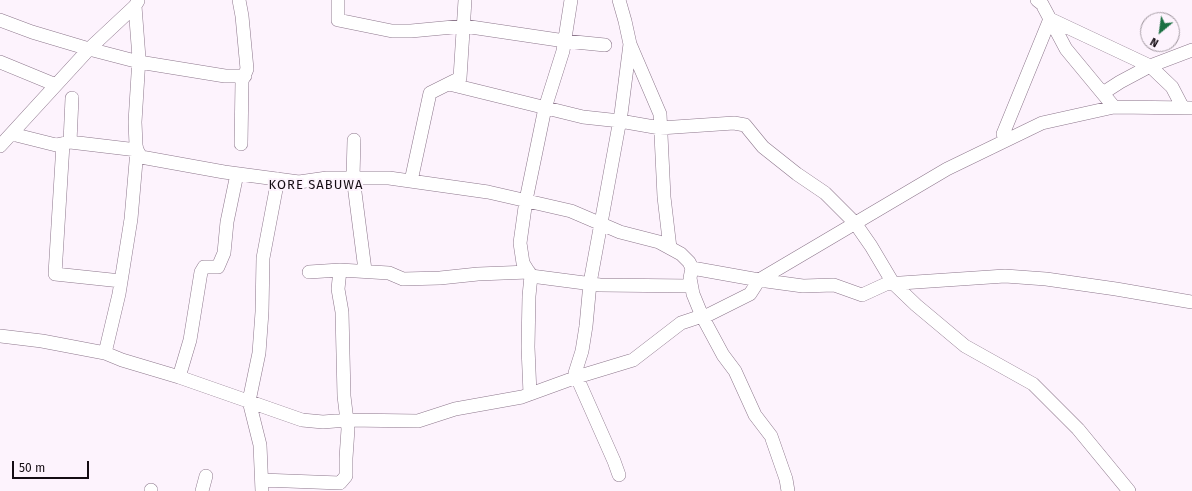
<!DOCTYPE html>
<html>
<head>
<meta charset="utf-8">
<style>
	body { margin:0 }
	#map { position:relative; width:1192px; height:491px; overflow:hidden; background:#fdf3fd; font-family:"Fira Sans",sans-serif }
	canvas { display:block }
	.north { position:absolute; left:1140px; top:12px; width:40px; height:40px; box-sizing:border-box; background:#fdf3fd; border:1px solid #a0979f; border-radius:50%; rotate:209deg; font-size:11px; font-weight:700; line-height:16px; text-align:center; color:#140c13 }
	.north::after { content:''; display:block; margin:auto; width:14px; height:18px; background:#1b7043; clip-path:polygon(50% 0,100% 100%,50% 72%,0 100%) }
	.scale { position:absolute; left:12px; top:461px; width:77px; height:18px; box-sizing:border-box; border:2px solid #140c13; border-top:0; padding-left:5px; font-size:12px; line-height:14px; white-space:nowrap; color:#140c13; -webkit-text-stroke:3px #fdf3fd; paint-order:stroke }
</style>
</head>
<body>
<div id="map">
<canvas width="1192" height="491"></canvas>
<div class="north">N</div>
<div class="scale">50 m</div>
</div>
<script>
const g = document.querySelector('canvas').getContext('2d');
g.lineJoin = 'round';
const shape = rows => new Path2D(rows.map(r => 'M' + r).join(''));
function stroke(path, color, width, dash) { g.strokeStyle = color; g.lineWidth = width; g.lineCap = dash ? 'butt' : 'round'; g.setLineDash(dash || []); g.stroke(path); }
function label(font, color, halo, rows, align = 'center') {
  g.font = font + ' "Fira Sans",sans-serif'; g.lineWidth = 4; g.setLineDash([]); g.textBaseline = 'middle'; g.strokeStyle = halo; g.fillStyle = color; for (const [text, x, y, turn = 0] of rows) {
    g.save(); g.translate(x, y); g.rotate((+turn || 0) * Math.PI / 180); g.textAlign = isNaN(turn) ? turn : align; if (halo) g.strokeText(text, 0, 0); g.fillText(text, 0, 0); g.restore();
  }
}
const minor = shape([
	[239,0,242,16,247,69,242,81,241,144],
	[338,0,338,20,392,31,411,31,464,26,565,41,605,45],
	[571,0,563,51,545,108,526,200,520,243,523,263,531,276,600,285,691,286],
	[619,0,625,21,630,44,660,114,664,197,670,248],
	[1037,0,1042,4,1066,49,1114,107],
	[135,6,139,58,135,122,136,145,137,150,141,157,224,172,299,182,327,178,389,178,488,192,571,211,620,232,659,242,681,254,689,262,692,268,690,278,693,294,702,316,723,355,735,371,755,415,771,436,786,479,788,491],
	[0,20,32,32,89,49,139,62,225,76,245,76],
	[0,62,56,85],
	[449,84,583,117,620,121,660,128,734,123,745,125,763,147,797,174,825,193,855,223,871,246,893,283,916,305,965,346,1033,384,1078,429,1129,491],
	[1103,93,1120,82,1150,66,1192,50],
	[12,134,56,145,70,142,137,150,131,219,119,294,105,353],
	[1003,134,1050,19,1150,66,1172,87,1183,108],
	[354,140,353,177,365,270],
	[70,142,72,98],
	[63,144,55,274,121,281],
	[0,146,89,49,135,6,138,1],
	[411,181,430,93,460,78,465,0],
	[692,268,759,280,947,169,1042,123,1114,107,1192,108],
	[309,272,340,270],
	[0,336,42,341,105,353,122,360,179,377,302,420,323,422,347,420,418,421,455,409,522,397,577,377,633,360,681,323,702,316,706,316,750,294,759,280,803,286,834,285,862,295,886,284,1005,276,1046,279,1116,289,1192,302],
	[179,377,190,340,201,272,204,267,218,267,224,253,227,222,237,174],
	[530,394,528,347,529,296,531,276],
	[619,475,614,461,575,373,582,351,586,326,590,283,621,114,630,44],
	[262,480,340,483,346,476,346,458,348,429,344,396,342,312,338,289,340,270,389,273,403,279,440,278,478,274,529,272],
	[151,491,151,490],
	[202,491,206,476],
	[262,491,260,445,249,401,259,353,262,312,263,258,278,179]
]);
stroke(minor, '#8d778c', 14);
stroke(minor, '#fff', 13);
g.letterSpacing = '1px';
label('13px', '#140c13', '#fdf3fd', [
	["KORE SABUWA",316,185]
]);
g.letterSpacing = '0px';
</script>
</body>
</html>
